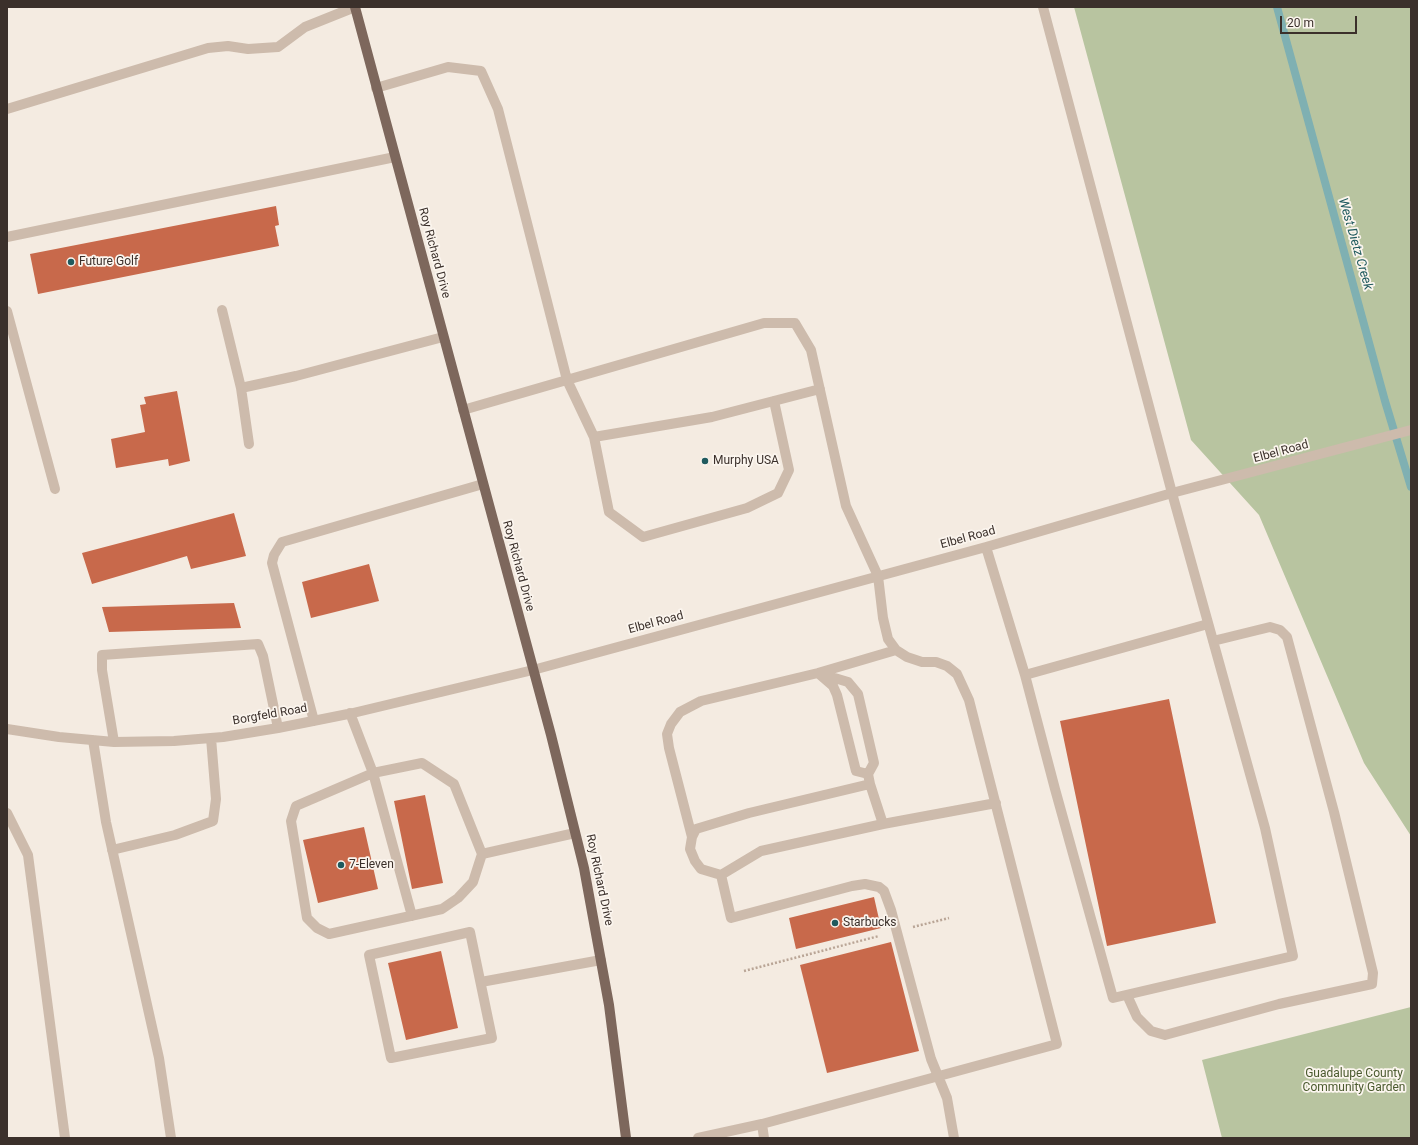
<!DOCTYPE html>
<html>
<head>
<meta charset="utf-8">
<style>
	body { margin:0 }
	#map { position:relative; width:1418px; height:1145px; overflow:hidden; background:#f4ebe1; font-family:Roboto,sans-serif }
	canvas { display:block }
	.frame { position:absolute; inset:0; border:8px solid #3b302b; pointer-events:none }
	.scale { position:absolute; left:1280px; top:16px; width:77px; height:18px; box-sizing:border-box; border:2px solid #3b302b; border-top:0; padding-left:5px; font-size:12px; line-height:14px; white-space:nowrap; color:#3b302b; -webkit-text-stroke:3px #fbf5ee; paint-order:stroke }
</style>
</head>
<body>
<div id="map">
<canvas width="1418" height="1145"></canvas>
<div class="frame"></div>
<div class="scale">20 m</div>
</div>
<script>
const g = document.querySelector('canvas').getContext('2d');
g.lineJoin = 'round';
function fillPath(path, color) { g.fillStyle = color; g.fill(path, 'evenodd'); }
const shape = rows => new Path2D(rows.map(r => 'M' + r).join(''));
function stroke(path, color, width, dash) { g.strokeStyle = color; g.lineWidth = width; g.lineCap = dash ? 'butt' : 'round'; g.setLineDash(dash || []); g.stroke(path); }
function label(font, color, halo, rows, align = 'center') {
  g.font = font + ' Roboto,sans-serif'; g.lineWidth = 3.5; g.setLineDash([]); g.textBaseline = 'middle'; g.strokeStyle = halo; g.fillStyle = color; for (const [text, x, y, turn = 0] of rows) {
    g.save(); g.translate(x, y); g.rotate((+turn || 0) * Math.PI / 180); g.textAlign = isNaN(turn) ? turn : align; if (halo) g.strokeText(text, 0, 0); g.fillText(text, 0, 0); g.restore();
  }
}
fillPath(shape([
	[1074,7,1411,7,1411,836,1364,763,1259,515,1191,440],
	[1411,1007,1411,1138,1222,1138,1202,1060]
]), '#b8c4a0');
stroke(shape([
	[1277,7,1385,401,1411,487]
]), '#7fb0b2', 8);
fillPath(shape([
	[276,206,279,225,275,226,279,246,38,294,30,254],
	[177,391,190,461,169,466,168,459,116,468,111,439,145,432,140,405,146,404,144,397],
	[234,513,246,556,191,569,187,556,92,584,82,553],
	[369,564,379,601,311,618,302,582],
	[234,603,241,628,109,632,102,607],
	[1169,699,1216,923,1107,946,1060,721],
	[425,795,443,883,412,889,394,801],
	[364,827,378,889,318,903,303,840],
	[874,897,881,928,796,949,789,918],
	[891,942,919,1051,827,1073,800,965],
	[441,951,458,1028,406,1040,388,963]
]), '#c8694b');
stroke(shape([
	[913,927,949,918],
	[744,971,879,936]
]), '#b9a596', 2.5, [2, 2]);
stroke(shape([
	[376,88,448,67,481,71,498,109,567,380,594,437,712,417,820,389],
	[7,109,208,48,228,46,248,49,278,47,305,27,355,7],
	[7,237,395,157],
	[222,310,241,388,296,376,443,337],
	[7,311,55,489],
	[241,388,249,444],
	[463,410,764,323,795,323,811,350,846,506,878,576,883,618,888,639,896,650,907,657,922,662,936,662,947,666,957,674,969,700,1057,1044,762,1124,698,1138],
	[594,437,609,512,643,537,747,508,778,493,789,470,774,401],
	[986,547,1025,675,1055,789,1113,998,1293,956,1265,828,1172,493,1043,7],
	[818,673,848,682,858,694,874,763,868,774,870,784],
	[818,673,833,686,837,695,856,771,868,774],
	[1025,675,1208,624],
	[350,713,373,773,296,806,291,821,307,918,317,928,329,934,442,909,458,898,473,882,482,854,575,833],
	[314,721,272,563,274,555,282,542,483,484],
	[7,729,59,737,114,742,174,741,223,737,278,728,353,713,533,670,986,547,1172,493,1411,430],
	[93,740,106,822,159,1058,171,1138],
	[114,742,102,670,102,655,258,644,263,656,278,728],
	[7,813,28,855,65,1138],
	[692,837,669,748,667,734,671,724,680,712,701,701,818,673,896,650],
	[112,850,175,835,213,821,216,799,211,738],
	[721,875,701,869,695,861,690,849,692,837,696,829,749,813,870,784,883,824],
	[412,916,373,773,422,763,454,784,482,854],
	[470,932,492,1038,391,1058,369,955,470,932],
	[481,982,601,960],
	[1127,995,1137,1017,1151,1031,1165,1035,1279,1004,1372,984,1373,973,1334,812,1287,637,1280,630,1270,627,1213,641],
	[762,1124,764,1138],
	[954,1138,947,1098,931,1059,891,910,884,891,879,887,865,884,852,886,731,918,721,875,761,851,883,824,996,803]
]), '#cdbbac', 10);
stroke(shape([
	[355,7,551,735,584,868,609,1005,626,1138]
]), '#7d675c', 10);
for (const [x, y, r, color] of [
	[71,262,4,"#1f5a5e"],
	[705,461,4,"#1f5a5e"],
	[341,865,4,"#1f5a5e"],
	[835,923,4,"#1f5a5e"]
]) { const dot = new Path2D(); dot.arc(x, y, r, 0, 2 * Math.PI); g.fillStyle = color; g.fill(dot); stroke(dot, '#fbf5ee', 1.5); }
label('12px', '#3b302b', '#fbf5ee', [
	["Roy Richard Drive",434,253,75],
	["Elbel Road",1281,452,-15],
	["Elbel Road",968,538,-15],
	["Roy Richard Drive",518,566,75],
	["Elbel Road",656,623,-15],
	["Borgfeld Road",270,715,-10],
	["Roy Richard Drive",599,880,78]
]);
label('12px', '#3b302b', '#fbf5ee', [
	["Future Golf",79,262],
	["Murphy USA",713,461],
	["7-Eleven",349,865],
	["Starbucks",843,923]
], 'left');
label('12px', '#4a5a2e', '#fbf5ee', [
	["Guadalupe County",1354,1074],
	["Community Garden",1354,1088]
]);
label('italic 13px', '#1f5a5e', '#fbf5ee', [
	["West Dietz Creek",1355,244,74]
]);
</script>
</body>
</html>
